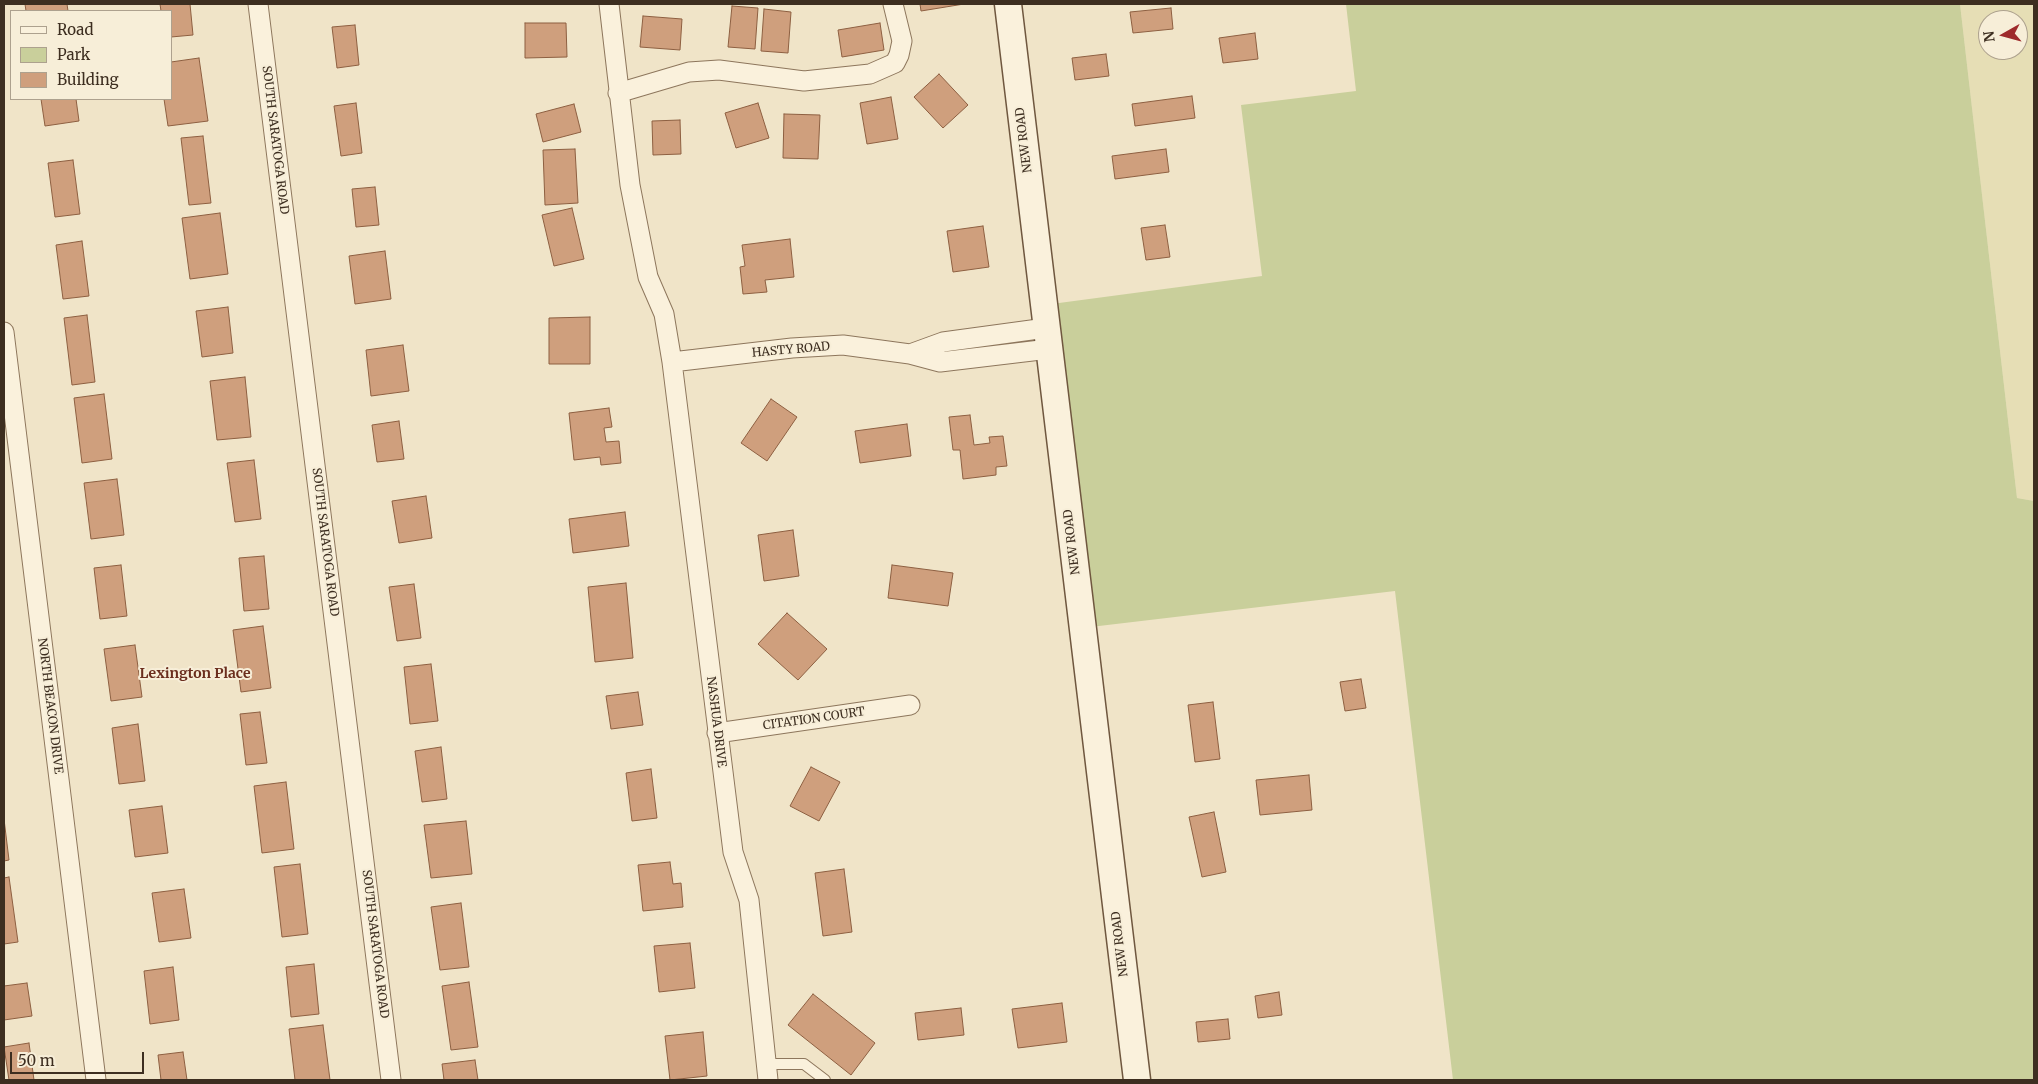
<!DOCTYPE html>
<html>
<head>
<meta charset="utf-8">
<style>
	body { margin:0 }
	#map { position:relative; width:2038px; height:1084px; overflow:hidden; background:#f0e4c8; font-family:Merriweather,serif }
	canvas { display:block }
	.frame { position:absolute; inset:0; border:5px solid #3d2e20; pointer-events:none }
	.legend { position:absolute; left:10px; top:10px; width:162px; height:90px; box-sizing:border-box; background:#f7eed8; border:1px solid #ada18e; margin:0; padding:6px 9px; list-style:none; font-size:15px; color:#3d2e20 }
	.legend li { display:flex; align-items:center; gap:10px; height:25px }
	.legend b { width:25px; border:1px solid #ada18e }
	.north { position:absolute; left:1978px; top:10px; width:50px; height:50px; box-sizing:border-box; background:#f7eed8; border:1px solid #ada18e; border-radius:50%; rotate:263deg; font-size:14px; font-weight:700; line-height:20px; text-align:center; color:#3d2e20 }
	.north::after { content:''; display:block; margin:auto; width:18px; height:22px; background:#9e2a2b; clip-path:polygon(50% 0,100% 100%,50% 72%,0 100%) }
	.scale { position:absolute; left:10px; top:1052px; width:134px; height:22px; box-sizing:border-box; border:2px solid #3d2e20; border-top:0; padding-left:6px; font-size:15px; line-height:18px; white-space:nowrap; color:#3d2e20; -webkit-text-stroke:4px #f7eed8; paint-order:stroke }
</style>
</head>
<body>
<div id="map">
<canvas width="2038" height="1084"></canvas>
<div class="frame"></div>
<ul class="legend">
<li><b style="height:6px;background:#faf1dc"></b>Road</li>
<li><b style="height:14px;background:#c9cf9b"></b>Park</li>
<li><b style="height:14px;background:#cf9f7d"></b>Building</li>
</ul>
<div class="north">N</div>
<div class="scale">50 m</div>
</div>
<script>
const g = document.querySelector('canvas').getContext('2d');
g.lineJoin = 'round';
function fillPath(path, color) { g.fillStyle = color; g.fill(path, 'evenodd'); }
const shape = rows => new Path2D(rows.map(r => 'M' + r).join(''));
function stroke(path, color, width, dash) { g.strokeStyle = color; g.lineWidth = width; g.lineCap = dash ? 'butt' : 'round'; g.setLineDash(dash || []); g.stroke(path); }
function label(font, color, halo, rows, align = 'center') {
  g.font = font + ' Merriweather,serif'; g.lineWidth = 4; g.setLineDash([]); g.textBaseline = 'middle'; g.strokeStyle = halo; g.fillStyle = color; for (const [text, x, y, turn = 0] of rows) {
    g.save(); g.translate(x, y); g.rotate((+turn || 0) * Math.PI / 180); g.textAlign = isNaN(turn) ? turn : align; if (halo) g.strokeText(text, 0, 0); g.fillText(text, 0, 0); g.restore();
  }
}
fillPath(shape([
	[1960,4,2034,4,2034,501,2017,498],
	[1988,20,2018,20,2018,50,1988,50]
]), '#e6deb5');
fillPath(shape([
	[1346,4,1960,4,2017,498,2034,501,2034,1080,1453,1080,1395,591,1082,628,1044,305,1262,276,1241,105,1356,91]
]), '#c9cf9b');
const building = shape([
	[25,4,67,4,68,11,26,11,25,4],
	[160,4,190,4,193,35,171,37,171,11,161,11,160,4],
	[920,4,964,4,921,11,920,4],
	[732,6,758,8,755,49,728,47,732,6],
	[1171,8,1173,29,1133,33,1130,12,1171,8],
	[764,9,791,12,788,53,761,51,764,9],
	[643,16,682,19,680,50,640,47,643,16],
	[525,23,566,23,567,57,525,58,525,23],
	[880,23,884,50,842,57,838,30,880,23],
	[355,25,359,65,337,68,332,27,355,25],
	[1255,33,1258,59,1223,63,1219,38,1255,33],
	[1106,54,1109,76,1075,80,1072,58,1106,54],
	[199,58,208,121,168,126,164,99,171,99,171,62,199,58],
	[939,74,968,105,943,128,914,97,939,74],
	[1192,96,1195,118,1135,126,1132,104,1192,96],
	[891,97,898,139,867,144,860,103,891,97],
	[41,99,76,99,79,121,45,126,41,99],
	[356,103,362,153,341,156,334,106,356,103],
	[758,103,769,138,736,148,725,113,758,103],
	[574,104,581,132,543,142,536,114,574,104],
	[784,114,820,115,818,159,783,158,784,114],
	[680,120,681,154,653,155,652,121,680,120],
	[203,136,211,203,189,205,181,138,203,136],
	[575,149,578,203,545,205,543,150,575,149],
	[1166,149,1169,172,1115,179,1112,156,1166,149],
	[73,160,80,214,55,217,48,163,73,160],
	[375,187,379,225,356,227,352,189,375,187],
	[572,208,584,259,554,266,542,215,572,208],
	[220,213,228,274,190,279,182,218,220,213],
	[1165,225,1170,257,1146,260,1141,228,1165,225],
	[983,226,989,267,953,272,947,231,983,226],
	[790,239,794,277,765,280,767,292,743,294,740,267,745,266,742,245,790,239],
	[82,241,89,296,63,299,56,245,82,241],
	[385,251,391,299,355,304,349,256,385,251],
	[228,307,233,353,202,357,196,311,228,307],
	[87,315,95,382,72,385,64,318,87,315],
	[590,317,590,364,549,364,549,318,590,317],
	[403,345,409,391,371,396,366,350,403,345],
	[245,377,251,437,217,440,210,381,245,377],
	[104,394,112,459,82,463,74,398,104,394],
	[771,399,797,417,767,461,741,443,771,399],
	[609,408,612,427,604,428,606,442,619,441,621,463,601,465,600,457,574,460,569,413,609,408],
	[970,415,974,445,990,443,989,437,1003,436,1007,466,996,467,996,475,963,479,960,450,953,450,949,417,970,415],
	[399,421,404,459,377,462,372,425,399,421],
	[907,424,911,456,860,463,855,431,907,424],
	[254,460,261,519,235,522,227,463,254,460],
	[117,479,124,535,91,539,84,483,117,479],
	[426,496,432,538,399,543,392,501,426,496],
	[625,512,629,546,573,553,569,519,625,512],
	[793,530,799,576,764,581,758,535,793,530],
	[264,556,269,609,244,611,239,558,264,556],
	[121,565,127,616,100,619,94,568,121,565],
	[892,565,953,573,948,606,888,598,892,565],
	[626,583,633,658,595,662,588,587,626,583],
	[414,584,421,638,397,641,389,587,414,584],
	[787,613,827,649,798,680,758,644,787,613],
	[263,626,271,688,241,692,233,630,263,626],
	[135,645,142,697,111,701,104,649,135,645],
	[431,664,438,721,410,724,404,667,431,664],
	[1361,679,1366,708,1345,711,1340,682,1361,679],
	[638,692,643,725,611,729,606,696,638,692],
	[1213,702,1220,759,1195,762,1188,705,1213,702],
	[260,712,267,763,246,765,240,714,260,712],
	[138,724,145,781,119,784,112,728,138,724],
	[441,747,447,799,422,802,415,751,441,747],
	[811,767,840,782,819,821,790,806,811,767],
	[651,769,657,818,632,821,626,773,651,769],
	[1309,775,1312,810,1260,815,1256,780,1309,775],
	[286,782,294,849,262,853,254,786,286,782],
	[162,806,168,853,135,857,129,810,162,806],
	[1214,812,1226,872,1202,877,1189,817,1214,812],
	[4,819,9,860,4,861,4,819],
	[466,821,472,874,431,878,424,825,466,821],
	[670,862,673,884,681,883,683,907,643,911,638,865,670,862],
	[300,864,308,934,282,937,274,867,300,864],
	[844,869,852,932,823,936,815,873,844,869],
	[9,877,18,942,4,944,4,878,9,877],
	[184,889,191,938,159,942,152,893,184,889],
	[461,903,469,967,440,970,431,907,461,903],
	[690,943,695,988,659,992,654,946,690,943],
	[314,964,319,1014,291,1017,286,967,314,964],
	[173,967,179,1020,150,1024,144,971,173,967],
	[469,982,478,1047,451,1050,442,986,469,982],
	[27,983,32,1016,4,1020,4,986,27,983],
	[1279,992,1282,1015,1258,1018,1255,996,1279,992],
	[813,994,875,1043,851,1075,788,1025,813,994],
	[1062,1003,1067,1042,1018,1048,1012,1009,1062,1003],
	[961,1008,964,1035,918,1040,915,1013,961,1008],
	[1228,1019,1230,1039,1198,1042,1196,1022,1228,1019],
	[323,1025,330,1080,295,1080,289,1029,323,1025],
	[703,1032,707,1076,670,1080,665,1036,703,1032],
	[29,1043,34,1080,9,1080,4,1047,29,1043],
	[183,1052,187,1080,161,1080,158,1055,183,1052],
	[475,1060,478,1080,444,1080,442,1064,475,1060]
]);
fillPath(building, '#cf9f7d');
stroke(building, '#8d5f41', 1);
const lane = shape([
	[766,1064,804,1064,825,1080]
]);
const street = shape([
	[258,4,391,1080],
	[609,4,630,185,648,277,664,314,672,362,733,852,749,900,768,1080],
	[618,93,689,72,719,70,804,81,870,74,895,63,899,55,902,41,893,4],
	[4,332,96,1080],
	[910,354,943,342,1046,328],
	[672,362,792,348,843,345,910,354,940,362,1049,349],
	[717,733,910,705]
]);
const secondary = shape([
	[1008,4,1137,1080]
]);
stroke(lane, '#8d765c', 12);
stroke(street, '#8d765c', 21);
stroke(secondary, '#6f573f', 29);
stroke(lane, '#faf1dc', 10);
stroke(street, '#faf1dc', 19);
stroke(secondary, '#faf1dc', 26);
label('12px', '#3d2e20', '#f7eed8', [
	["SOUTH SARATOGA ROAD",275,140,83],
	["NEW ROAD",1024,140,-97],
	["HASTY ROAD",791,350,-5],
	["SOUTH SARATOGA ROAD",325,542,83],
	["NEW ROAD",1072,542,-97],
	["NORTH BEACON DRIVE",50,706,83],
	["CITATION COURT",814,719,-8],
	["NASHUA DRIVE",716,722,83],
	["SOUTH SARATOGA ROAD",375,944,83],
	["NEW ROAD",1120,944,-97]
]);
label('bold 14px', '#6b2e1e', '#f7eed8', [
	["Lexington Place",195,674]
]);
</script>
</body>
</html>
